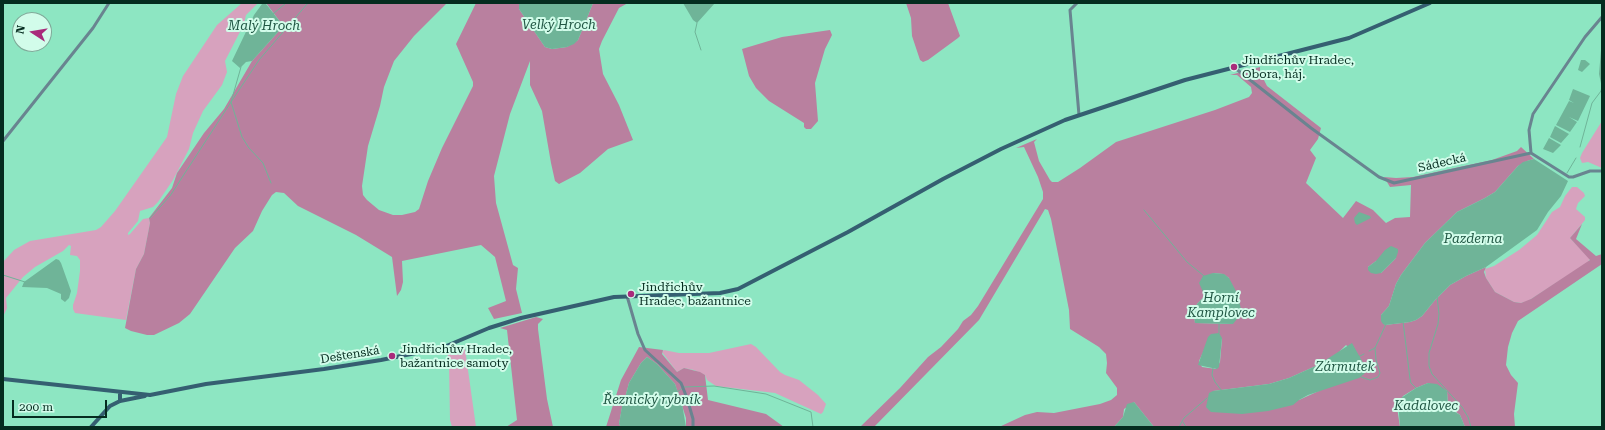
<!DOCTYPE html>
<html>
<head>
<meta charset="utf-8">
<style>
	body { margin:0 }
	#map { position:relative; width:1605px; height:430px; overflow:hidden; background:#8de6c2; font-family:"Roboto Serif",serif }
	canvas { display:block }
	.frame { position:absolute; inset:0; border:4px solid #052c1f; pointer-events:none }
	.north { position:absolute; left:12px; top:12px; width:40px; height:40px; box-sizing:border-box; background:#d2fcea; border:1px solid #80a999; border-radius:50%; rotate:282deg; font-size:11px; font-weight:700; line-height:16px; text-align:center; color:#052c1f }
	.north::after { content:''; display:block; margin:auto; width:14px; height:18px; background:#a92b7b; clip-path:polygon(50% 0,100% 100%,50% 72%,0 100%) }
	.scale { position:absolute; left:12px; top:400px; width:95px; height:18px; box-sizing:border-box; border:2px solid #052c1f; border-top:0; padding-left:5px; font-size:12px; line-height:14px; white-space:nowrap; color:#052c1f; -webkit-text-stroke:3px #d2fcea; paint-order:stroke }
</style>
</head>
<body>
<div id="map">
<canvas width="1605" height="430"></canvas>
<div class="frame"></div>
<div class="north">N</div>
<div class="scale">200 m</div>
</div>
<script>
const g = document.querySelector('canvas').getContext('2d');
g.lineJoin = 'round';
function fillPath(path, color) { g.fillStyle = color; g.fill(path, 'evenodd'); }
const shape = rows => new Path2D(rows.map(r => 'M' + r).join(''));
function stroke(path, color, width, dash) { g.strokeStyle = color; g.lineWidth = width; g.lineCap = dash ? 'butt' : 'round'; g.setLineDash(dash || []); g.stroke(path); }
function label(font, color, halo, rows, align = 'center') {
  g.font = font + ' "Roboto Serif",serif'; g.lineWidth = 4; g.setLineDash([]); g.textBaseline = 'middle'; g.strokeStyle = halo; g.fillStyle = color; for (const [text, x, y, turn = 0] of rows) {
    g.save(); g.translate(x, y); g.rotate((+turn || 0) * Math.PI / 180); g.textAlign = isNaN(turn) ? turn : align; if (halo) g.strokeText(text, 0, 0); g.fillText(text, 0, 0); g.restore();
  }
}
fillPath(shape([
	[242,3,258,3,246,15,244,24,225,61,227,72,222,85,203,111,193,133,189,149,173,180,158,202,153,207,140,211,138,221,128,233,128,235,130,234,143,219,149,218,150,223,144,254,136,269,126,320,75,313,73,309,73,305,77,293,80,271,80,260,77,256,70,255,71,246,69,245,63,251,35,267,23,277,6,298,7,308,3,317,3,262,14,250,30,241,96,230,101,227,115,211,167,137,176,94,183,76,217,25],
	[1602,121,1602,168,1588,162,1582,163,1580,158,1582,153],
	[1572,187,1577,187,1584,193,1585,196,1578,203,1576,209,1585,217,1585,220,1570,238,1590,259,1587,263,1528,301,1521,303,1514,302,1495,292,1486,278,1485,269,1494,266,1519,250,1537,235,1552,212,1560,207,1565,196],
	[751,344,756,347,780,372,785,375,799,380,818,395,826,404,823,412,821,414,775,393,716,386,707,380,705,375,694,370,684,368,677,372,662,352,664,350,679,353,709,353],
	[463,346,465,348,467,363,476,427,452,427,450,420,449,362,447,351]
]), '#d7a2be');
fillPath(shape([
	[266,3,447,3,414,36,394,61,384,87,380,106,368,146,362,186,363,195,367,200,379,210,393,215,402,215,415,212,419,209,428,181,442,148,473,86,473,82,456,44,476,3,519,3,519,9,545,47,552,49,567,47,578,40,593,3,628,3,619,8,602,41,599,49,603,74,619,105,633,140,608,149,580,173,559,184,555,181,551,163,542,111,530,85,530,61,510,114,494,176,496,203,513,265,518,268,516,289,522,313,494,319,488,308,506,301,495,257,481,245,402,261,403,282,401,290,397,296,392,257,356,235,298,206,284,193,276,192,272,195,262,211,253,231,235,248,190,314,179,323,154,335,147,335,131,331,125,328,136,269,144,254,150,223,149,218,172,188,177,173,204,133,224,109,252,61,278,32,281,26,281,23],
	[906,3,948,3,960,36,958,38,928,60,923,62,920,60,912,36,911,18],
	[830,30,832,35,825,49,815,83,818,121,811,129,806,129,804,127,804,123,769,101,756,88,749,76,742,49,782,37],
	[1260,67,1260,72,1267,86,1321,128,1318,139,1310,150,1316,158,1306,183,1343,218,1356,201,1373,210,1386,223,1395,218,1410,217,1411,185,1390,187,1384,177,1396,178,1413,177,1492,160,1517,151,1521,147,1534,159,1527,161,1518,166,1495,192,1485,198,1457,212,1425,243,1401,275,1396,284,1389,306,1381,315,1385,325,1410,322,1416,320,1422,316,1435,300,1450,285,1466,276,1486,267,1484,272,1486,278,1495,292,1514,302,1521,303,1531,299,1590,260,1570,238,1582,224,1576,239,1596,256,1602,254,1602,264,1518,321,1512,333,1508,347,1506,365,1511,375,1518,383,1514,414,1515,427,1465,427,1460,415,1448,406,1447,391,1428,383,1416,388,1403,396,1397,407,1400,427,1154,427,1134,402,1124,409,1123,417,1114,427,999,427,1025,415,1037,412,1054,413,1100,404,1111,400,1117,395,1117,388,1106,373,1107,363,1106,354,1099,347,1070,329,1069,310,1058,254,1051,219,1048,210,1045,209,979,320,874,427,860,427,900,388,928,357,941,347,958,329,963,321,971,315,978,306,1043,199,1043,192,1038,177,1024,147,1016,148,1037,139,1034,142,1039,161,1050,180,1052,182,1058,182,1080,168,1116,142,1215,110,1249,97,1252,93,1251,87,1237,75,1230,75],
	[1396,258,1381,273,1368,267,1376,261],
	[1213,273,1223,274,1229,278,1233,324,1195,323,1194,314,1197,304,1205,296],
	[1222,338,1220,362,1216,369,1202,367,1199,361,1205,348],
	[1346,345,1359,357,1367,369,1299,400,1213,391,1269,384,1289,378,1318,365,1338,353],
	[536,317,543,319,538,324,538,329,547,399,553,427,506,427,517,420,507,330,500,328],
	[639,347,663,350,662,354,677,372,684,368,700,372,705,375,708,400,766,414,784,427,686,427,686,418,675,384,657,364,647,357,641,363,629,383,625,398,623,402,619,424,621,427,606,427,621,380]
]), '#b9809f');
fillPath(shape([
	[519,3,593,3,578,40,574,44,567,47,552,49,545,47,519,9],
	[683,3,715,3,697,23,693,20],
	[262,4,266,4,281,23,281,26,278,32,252,61,246,62,240,68,232,61,254,15],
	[1602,38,1602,88,1599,74],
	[1581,60,1585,60,1590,64,1582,72,1578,70],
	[1573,89,1590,96,1578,121,1569,117,1577,122,1570,132,1556,125,1569,101,1574,103,1569,100],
	[1555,126,1569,134,1561,143,1550,137],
	[1549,138,1561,145,1553,153,1543,149],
	[1534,159,1568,181,1561,196,1548,212,1537,230,1486,267,1466,276,1450,285,1435,300,1422,316,1416,320,1410,322,1385,325,1383,324,1381,321,1381,315,1389,306,1396,284,1401,275,1425,243,1457,212,1485,198,1495,192,1518,166,1523,162],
	[1359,212,1370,216,1371,218,1357,225,1355,223,1354,218],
	[1391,246,1398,249,1398,252,1396,258,1381,273,1376,274,1371,273,1368,270,1368,267,1376,261,1385,250],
	[56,259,59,260,61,263,71,291,69,298,65,302,61,299,61,294,47,288,22,287,24,282],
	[1213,273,1224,274,1229,278,1237,293,1241,309,1237,319,1233,324,1195,323,1194,314,1197,304,1205,296,1199,283,1203,276],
	[1219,333,1222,338,1219,367,1217,369,1198,365,1208,337,1211,334],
	[1352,343,1367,370,1364,374,1359,378,1308,395,1299,400,1293,405,1268,411,1242,414,1211,412,1206,407,1209,393,1213,391,1269,384,1289,378,1318,365],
	[647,357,657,364,675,384,682,404,686,427,621,427,619,424,623,401,625,398,629,383,641,363],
	[1428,383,1437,384,1447,391,1448,406,1455,412,1460,415,1465,427,1400,427,1398,400,1416,388],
	[1134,402,1154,427,1114,427,1123,417,1127,404]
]), '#6fb498');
stroke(shape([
	[273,14,286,3],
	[697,23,695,32,701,50],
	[1580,147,1592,103,1601,91,1602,87],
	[1567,173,1576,158],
	[271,183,263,163,249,148,242,137,231,102,259,60,308,3],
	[1144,210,1187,262,1204,276],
	[150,218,170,196,231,102,241,67],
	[3,275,25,282],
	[1437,296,1439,314,1438,324,1429,353,1429,366,1432,374,1462,407,1468,417,1471,427],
	[1403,321,1410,379,1411,383,1416,388],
	[1219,333,1219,324],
	[1369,351,1375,348,1386,324],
	[1358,357,1364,354],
	[1213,368,1212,375,1215,382,1222,391],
	[1361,377,1370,380,1378,377,1380,373,1376,360,1375,348],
	[677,392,684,387,714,386,766,394,811,412,813,427],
	[1183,422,1186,427],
	[863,427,863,426],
	[1179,427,1184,418,1207,398]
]), '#6fb498', 1);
stroke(shape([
	[1077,3,1070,10,1079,115],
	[1235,68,1311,128,1379,177,1394,183,1531,153],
	[3,141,93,28,109,3],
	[1531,153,1529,130,1533,114,1585,37,1602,17],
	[1531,153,1569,177,1573,177,1590,171,1602,171],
	[627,296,638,334,645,350,681,383,687,398,693,419,693,427]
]), '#698490', 3);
stroke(shape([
	[3,379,150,395,206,384,324,369,381,360,431,350,444,347,489,328,521,318,614,297,720,293,738,289,848,232,943,179,1001,149,1065,120,1185,80,1349,38,1430,3],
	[120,401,145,396],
	[91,427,110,406,120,401,120,392]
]), '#355f71', 4);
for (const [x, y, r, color] of [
	[1234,67,4,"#a92b7b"],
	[631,294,4,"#a92b7b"],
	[392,356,4,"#a92b7b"]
]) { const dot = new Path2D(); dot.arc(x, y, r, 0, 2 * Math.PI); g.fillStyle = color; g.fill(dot); stroke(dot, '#d2fcea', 1.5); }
label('12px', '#052c1f', '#d2fcea', [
	["Jindřichův Hradec,",1242,60],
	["Obora, háj.",1242,74],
	["Jindřichův",639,287],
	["Hradec, bažantnice",639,301],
	["Jindřichův Hradec,",400,349],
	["bažantnice samoty",400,363]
], 'left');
label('12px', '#052c1f', '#d2fcea', [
	["Sádecká",1442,163,-13],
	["Deštenská",350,355,-9]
]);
label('italic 13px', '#215744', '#d2fcea', [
	["Velký Hroch",559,25],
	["Malý Hroch",264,26],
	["Pazderna",1473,239],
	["Horní",1221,298],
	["Kamplovec",1221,313],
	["Zármutek",1345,367],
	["Řeznický rybník",652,400],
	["Kadalovec",1426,406]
]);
</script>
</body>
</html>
